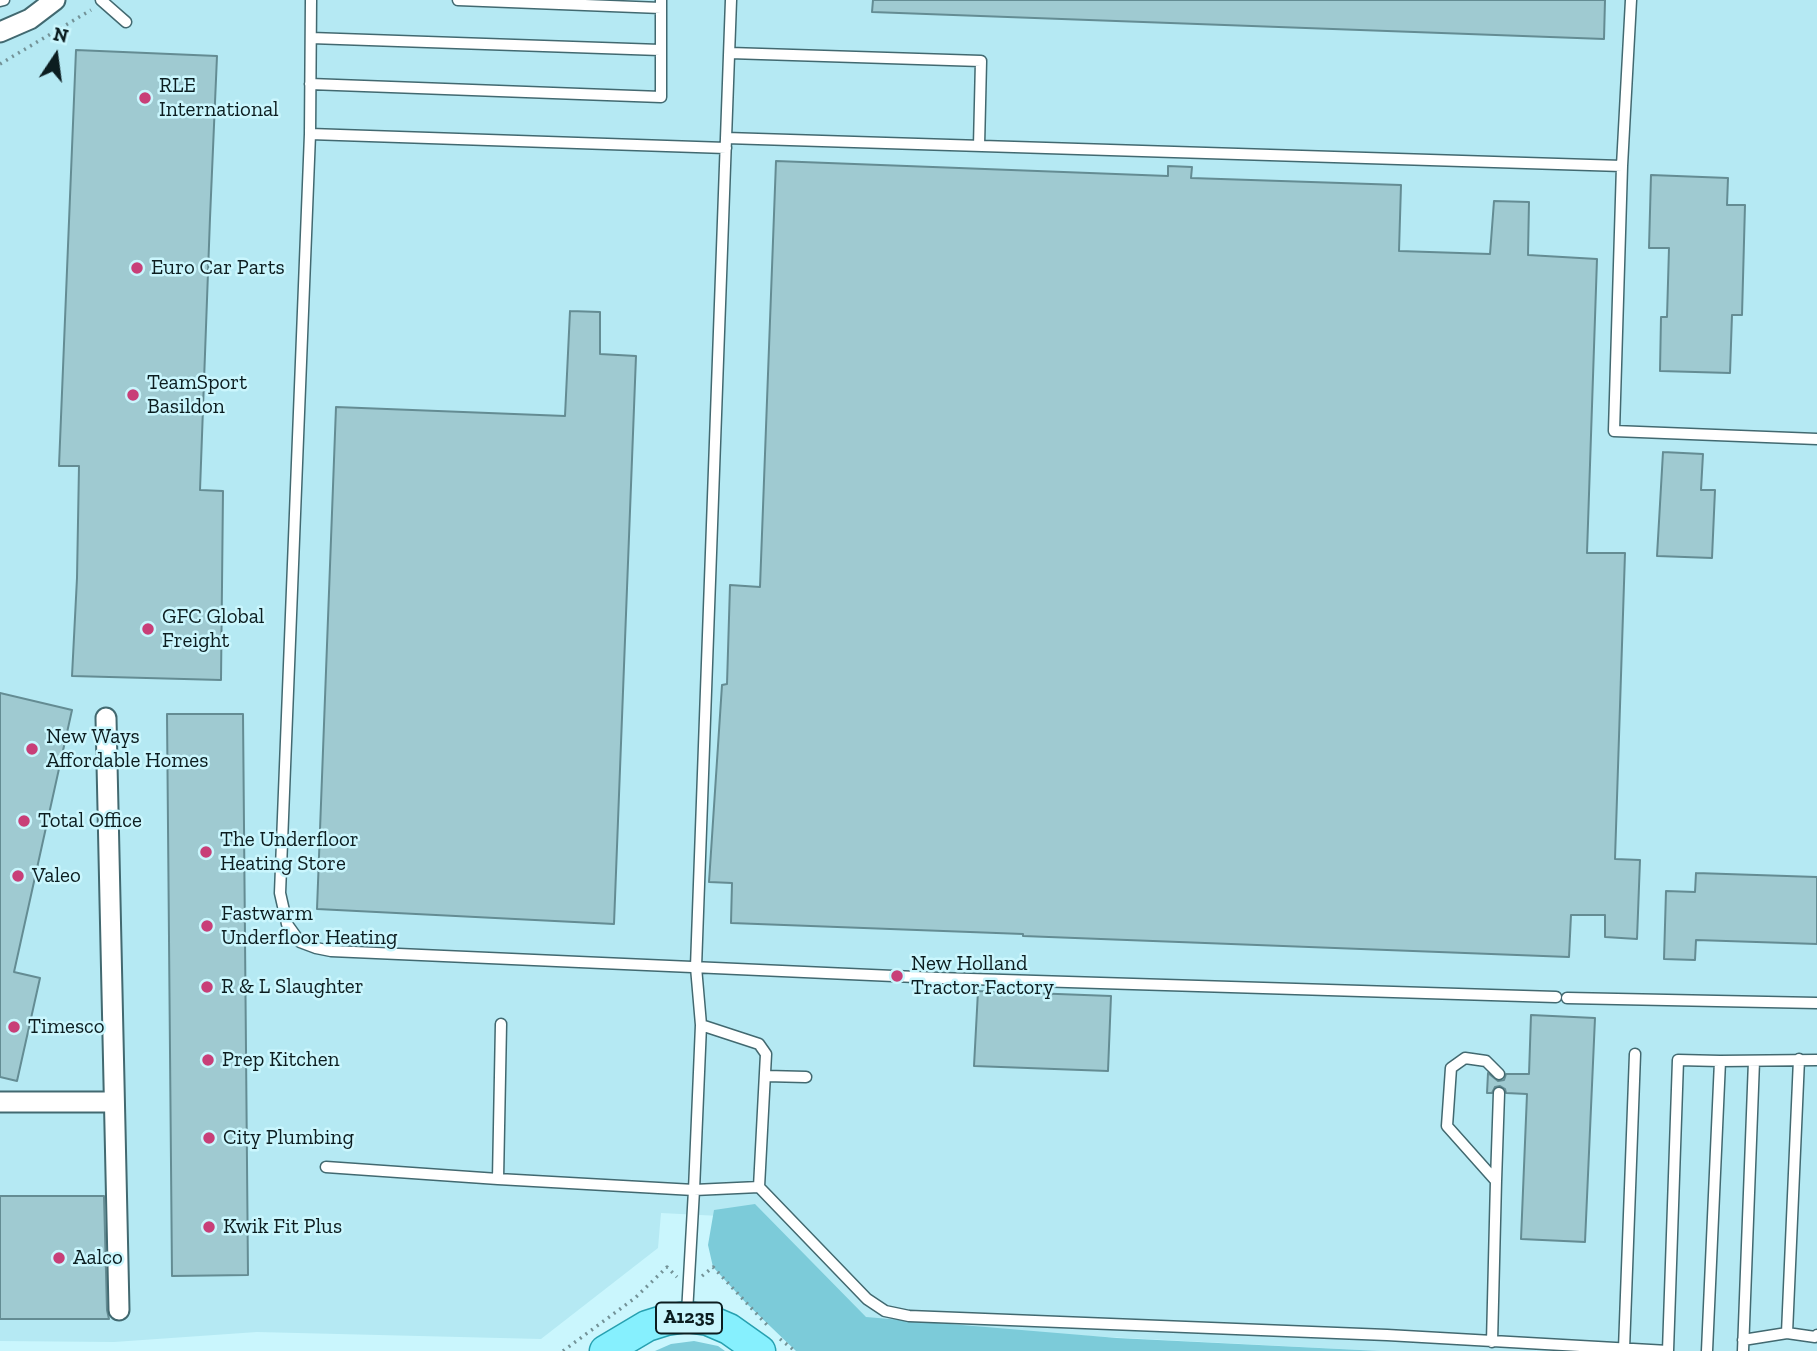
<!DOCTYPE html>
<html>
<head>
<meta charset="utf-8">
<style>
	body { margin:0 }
	#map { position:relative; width:1817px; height:1351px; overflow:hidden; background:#caf6fd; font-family:"Zilla Slab",serif }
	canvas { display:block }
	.north { position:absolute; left:21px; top:21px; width:70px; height:70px; -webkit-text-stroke:5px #caf6fd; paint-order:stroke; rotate:13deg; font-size:19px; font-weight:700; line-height:28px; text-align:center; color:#0c1d20 }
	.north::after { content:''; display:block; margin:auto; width:24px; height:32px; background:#0c1d20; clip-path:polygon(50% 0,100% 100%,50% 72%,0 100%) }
</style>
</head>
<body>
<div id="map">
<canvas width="1817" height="1351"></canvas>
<div class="north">N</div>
</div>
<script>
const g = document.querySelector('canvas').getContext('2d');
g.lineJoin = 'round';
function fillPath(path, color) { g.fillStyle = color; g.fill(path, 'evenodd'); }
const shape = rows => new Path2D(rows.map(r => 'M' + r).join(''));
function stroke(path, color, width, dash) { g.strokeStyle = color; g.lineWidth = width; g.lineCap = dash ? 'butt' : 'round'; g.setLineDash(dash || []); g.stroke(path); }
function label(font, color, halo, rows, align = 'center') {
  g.font = font + ' "Zilla Slab",serif'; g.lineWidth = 5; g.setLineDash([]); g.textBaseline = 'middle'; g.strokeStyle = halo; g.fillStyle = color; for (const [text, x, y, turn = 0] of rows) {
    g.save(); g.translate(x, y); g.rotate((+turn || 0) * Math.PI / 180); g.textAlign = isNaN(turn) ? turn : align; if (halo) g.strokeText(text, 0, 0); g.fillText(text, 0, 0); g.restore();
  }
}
fillPath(shape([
	[0,0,1817,0,1817,1351,1380,1351,854,1324,759,1218,661,1213,658,1248,541,1339,257,1332,114,1342,0,1341]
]), '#b5e9f3');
fillPath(shape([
	[755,1204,866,1317,1117,1338,1380,1351,796,1351,747,1304,713,1267,708,1245,714,1210],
	[694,1341,718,1346,725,1351,655,1351,671,1344]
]), '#7ccbd9');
const building = shape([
	[873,0,1605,0,1604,39,872,12,873,0],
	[76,50,217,56,210,218,200,490,223,491,221,680,72,676,77,578,79,466,59,466,76,50],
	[776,161,1168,176,1168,166,1192,167,1191,178,1401,185,1399,251,1490,254,1494,201,1529,202,1528,255,1597,259,1587,553,1625,553,1615,859,1640,860,1637,939,1605,937,1605,915,1571,915,1569,957,1023,936,1023,934,731,923,732,883,709,882,722,685,727,684,730,585,760,587,776,161],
	[1651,175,1728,178,1727,205,1745,205,1742,315,1732,315,1730,373,1660,371,1661,317,1667,317,1669,248,1649,248,1651,175],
	[570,311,600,312,600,354,636,356,614,924,317,909,336,407,565,416,570,311],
	[1663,452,1703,454,1701,490,1715,490,1712,558,1657,556,1663,452],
	[0,693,72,710,14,972,40,978,17,1081,0,1077,0,693],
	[167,714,243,714,248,1275,172,1276,167,714],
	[1696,873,1817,877,1817,944,1696,940,1695,960,1664,959,1666,891,1695,892,1696,873],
	[978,991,1111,996,1108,1071,974,1066,978,991],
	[1531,1015,1595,1018,1585,1242,1521,1239,1527,1094,1506,1093,1505,1089,1500,1086,1495,1087,1492,1093,1487,1093,1488,1073,1498,1081,1504,1080,1506,1074,1529,1074,1531,1015],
	[0,1196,104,1196,107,1310,109,1319,0,1319,0,1196]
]);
fillPath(building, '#9fcad1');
stroke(building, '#648c93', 2);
const lane = shape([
	[101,0,126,22],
	[458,0,661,8],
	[1631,0,1622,166,1614,431,1817,439],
	[0,1,4,0],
	[311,38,660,50],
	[730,53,981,61,979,146],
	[310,84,661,97,661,0],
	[310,134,311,0],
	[726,138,1622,166],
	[726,148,310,134,280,893,287,924,300,942,316,948,331,951,737,969,938,978,1556,997],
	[1567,998,1817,1003],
	[501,1024,498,1179,694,1190,701,1025,696,967,731,0],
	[701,1025,759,1044,766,1054,759,1187],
	[1799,1059,1787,1333,1815,1337,1817,1335],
	[766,1076,806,1077],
	[326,1167,498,1179],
	[1496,1181,1499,1093],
	[687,1313,694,1190,759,1187,867,1299,885,1311,909,1316,1387,1335,1668,1351],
	[1743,1340,1787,1333],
	[1492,1342,1496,1181,1447,1126,1451,1068,1465,1058,1486,1061,1499,1074],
	[1624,1349,1635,1054],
	[1668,1351,1678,1060,1720,1061,1817,1060],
	[1707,1351,1720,1061],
	[1743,1351,1754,1061]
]);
const street = shape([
	[0,32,30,19,55,0],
	[106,718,119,1310],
	[0,1102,114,1102]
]);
const primary = shape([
	[605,1351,647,1326,666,1320,687,1317,708,1320,729,1329,760,1351]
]);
stroke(lane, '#426970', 13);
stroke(street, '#426970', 23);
stroke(primary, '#27a0b0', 33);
stroke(shape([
	[0,64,91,10],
	[702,1276,713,1267,768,1326],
	[780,1339,795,1351],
	[563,1351,635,1298,667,1267,677,1277]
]), '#739297', 3.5, [2, 5]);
stroke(lane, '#fff', 10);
stroke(street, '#fff', 19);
stroke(primary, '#86f0fe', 30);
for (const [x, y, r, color] of [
	[145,98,7,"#c83f78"],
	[137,268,7,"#c83f78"],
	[133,395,7,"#c83f78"],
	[148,629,7,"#c83f78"],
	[32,749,7,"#c83f78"],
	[24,821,7,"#c83f78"],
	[206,852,7,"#c83f78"],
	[18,876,7,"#c83f78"],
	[207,926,7,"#c83f78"],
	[897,976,7,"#c83f78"],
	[207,987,7,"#c83f78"],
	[14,1027,7,"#c83f78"],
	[208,1060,7,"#c83f78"],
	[209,1138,7,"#c83f78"],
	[209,1227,7,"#c83f78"],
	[59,1258,7,"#c83f78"]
]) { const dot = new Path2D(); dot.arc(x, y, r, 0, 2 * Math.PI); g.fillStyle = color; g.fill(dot); stroke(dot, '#caf6fd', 2.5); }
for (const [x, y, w] of [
	[689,1318,66]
]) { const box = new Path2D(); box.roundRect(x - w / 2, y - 15.5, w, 31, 5); g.fillStyle = '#caf6fd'; g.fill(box); stroke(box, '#0c1d20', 2); }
label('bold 19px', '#0c1d20', null, [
	["A1235",689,1318]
]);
label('21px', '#0c1d20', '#caf6fd', [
	["RLE",159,86],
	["International",159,110],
	["Euro Car Parts",151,268],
	["TeamSport",147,383],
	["Basildon",147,407],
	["GFC Global",162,617],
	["Freight",162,641],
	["New Ways",46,737],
	["Affordable Homes",46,761],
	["Total Office",38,821],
	["The Underfloor",220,840],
	["Heating Store",220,864],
	["Valeo",32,876],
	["Fastwarm",221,914],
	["Underfloor Heating",221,938],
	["New Holland",911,964],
	["Tractor Factory",911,988],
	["R & L Slaughter",221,987],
	["Timesco",28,1027],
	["Prep Kitchen",222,1060],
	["City Plumbing",223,1138],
	["Kwik Fit Plus",223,1227],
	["Aalco",73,1258]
], 'left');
</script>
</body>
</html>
